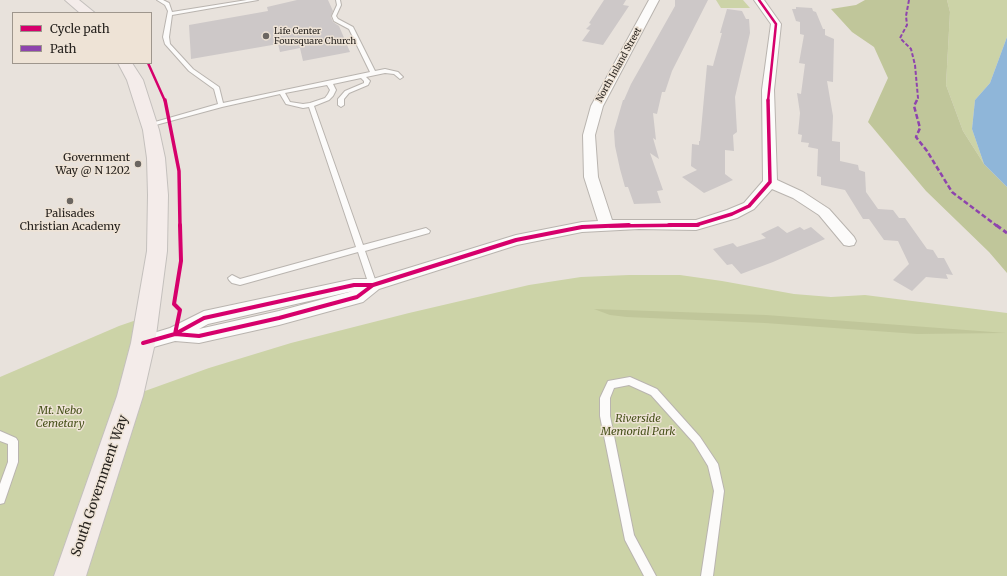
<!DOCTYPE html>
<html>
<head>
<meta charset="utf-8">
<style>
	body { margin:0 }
	#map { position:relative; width:1007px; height:576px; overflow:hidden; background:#e8e2dc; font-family:Merriweather,serif }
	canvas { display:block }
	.legend { position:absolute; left:12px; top:12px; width:140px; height:52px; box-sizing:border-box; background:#eee3d6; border:1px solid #9e968d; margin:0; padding:5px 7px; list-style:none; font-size:12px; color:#27231f }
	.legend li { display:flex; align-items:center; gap:8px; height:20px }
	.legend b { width:20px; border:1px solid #9e968d }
</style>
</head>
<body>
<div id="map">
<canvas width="1007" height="576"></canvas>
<ul class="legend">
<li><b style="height:5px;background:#d6006c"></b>Cycle path</li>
<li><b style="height:5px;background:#8e44ad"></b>Path</li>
</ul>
</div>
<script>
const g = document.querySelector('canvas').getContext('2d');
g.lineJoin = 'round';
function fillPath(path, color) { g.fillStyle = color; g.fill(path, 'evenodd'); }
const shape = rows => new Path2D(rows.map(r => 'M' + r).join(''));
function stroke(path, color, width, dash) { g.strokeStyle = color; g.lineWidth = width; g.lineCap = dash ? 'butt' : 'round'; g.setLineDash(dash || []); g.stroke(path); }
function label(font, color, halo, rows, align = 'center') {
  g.font = font + ' Merriweather,serif'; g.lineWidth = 3; g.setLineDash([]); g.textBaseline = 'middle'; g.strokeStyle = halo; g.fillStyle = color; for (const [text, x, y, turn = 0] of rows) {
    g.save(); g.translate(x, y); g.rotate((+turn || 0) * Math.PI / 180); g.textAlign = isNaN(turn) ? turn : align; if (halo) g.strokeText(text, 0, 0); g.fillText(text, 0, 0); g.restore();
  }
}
fillPath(shape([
	[716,0,743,0,750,8,721,8],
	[947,0,1007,0,1007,37,990,83,975,100,972,129,984,164,963,131,946,85,950,12],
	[629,275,680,275,722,281,794,294,831,297,865,295,1007,313,1007,576,0,576,0,377,119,326,148,316,131,396,209,368,291,343,409,313,529,285,581,277]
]), '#ccd3a7');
fillPath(shape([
	[865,0,947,0,950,12,946,85,963,131,984,164,1007,187,1007,273,989,252,926,191,868,122,888,78,874,47,852,32,831,9,856,5],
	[594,309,766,315,1006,333,917,334,765,323,627,317,610,315]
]), '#c0c69a');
fillPath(shape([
	[1007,37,1007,187,984,164,972,129,975,100,990,83]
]), '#8fb6d9');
fillPath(shape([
	[297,0,328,0,333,11,331,17,333,22,339,26,350,52,303,61,300,48,280,52,278,44,191,59,189,25,268,11,267,7],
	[604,0,626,0,623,5,629,6,603,45,582,41,590,30,586,29,591,24,589,23],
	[675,0,708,0,672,71,665,92,662,92,657,114,653,113,656,140,653,138,659,159,650,153,663,190,657,191,661,203,634,204,628,187,625,187,620,169,615,146,614,131,623,100,624,100,631,84,675,6],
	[796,7,812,8,813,11,816,12,823,29,825,29,825,35,834,39,833,82,827,81,833,116,832,141,840,142,840,161,858,165,859,170,865,172,866,192,878,209,893,210,899,218,905,218,927,249,933,250,938,258,944,258,953,275,946,274,948,279,926,277,912,291,893,280,909,264,898,241,884,240,869,219,863,219,845,190,821,185,821,177,817,176,818,149,808,147,809,143,801,142,802,135,798,134,800,113,797,93,801,94,805,64,799,63,804,35,800,34,800,22,796,21,792,9,796,9],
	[727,9,742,11,746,19,749,19,750,33,735,97,737,132,733,135,734,151,725,150,725,174,733,180,704,193,682,177,697,170,691,166,692,144,699,145,699,141,700,141,707,65,713,66,714,62,722,33,720,33],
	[778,226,787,233,800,227,804,230,811,227,825,239,773,262,741,274,732,264,727,265,713,249,733,243,737,247,766,238,761,234]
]), '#cdc8c8');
const lane = shape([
	[157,0,163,0,169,3,172,12,247,0,258,0,172,15,169,37,170,44,193,69,219,87,223,103,370,72,349,29,334,21,332,16,337,5,336,0,340,0,341,5,336,16,338,19,353,27,375,71,385,69,398,72,403,77,400,79,394,74,385,73,366,77,370,81,368,85,349,93,344,99,344,105,341,107,338,105,338,99,345,91,364,83,364,81,361,78,333,84,336,90,333,96,329,100,314,106,363,245,426,228,430,231,429,233,365,251,377,285,376,287,373,288,370,287,369,285,358,252,240,285,232,283,229,280,228,278,232,275,240,279,356,247,309,107,303,108,286,104,280,94,222,107,152,126,148,126,148,124,218,104,214,89,189,71,165,44,163,37,168,11,165,5,157,0],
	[327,85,330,90,328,94,325,98,310,103,303,104,290,102,285,93,327,85],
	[630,377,657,389,700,437,718,464,724,491,713,576,701,576,714,491,708,466,694,443,651,395,629,385,614,388,610,398,610,416,634,535,656,576,644,576,625,540,600,416,600,398,608,381,630,377],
	[0,431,16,438,18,441,18,462,4,503,0,504,0,484,8,462,8,444,0,441,0,431]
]);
const street = shape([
	[649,0,659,0,603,106,595,135,598,177,612,220,696,220,727,210,744,203,763,181,762,90,771,24,754,0,764,0,781,24,774,90,777,180,803,192,829,209,854,237,856,241,854,245,849,246,844,245,819,215,793,198,772,189,754,209,737,218,696,230,639,229,582,232,517,245,379,289,363,302,279,325,199,343,175,341,143,350,137,348,134,343,137,338,170,328,204,311,354,279,373,279,516,235,582,222,598,221,584,177,583,135,591,106,649,0],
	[353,291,279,311,199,329,208,324,353,291]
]);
const primary = shape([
	[65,0,79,0,95,13,80,13,65,0],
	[118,63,132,63,143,80,159,130,165,158,168,195,167,251,155,343,143,396,86,576,54,576,117,396,131,343,147,251,148,195,147,158,143,130,127,80,118,63]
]);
stroke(lane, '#b9b4af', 2);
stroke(street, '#b9b4af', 2);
stroke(primary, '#c4c0bd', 2);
fillPath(lane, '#fcfbfa');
fillPath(street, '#fcfbfa');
fillPath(primary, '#f4ecea');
stroke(shape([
	[909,0,906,16,907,25,900,38,911,49,915,65,918,98,917,101]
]), '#8e44ad', 2, [4, 2]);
stroke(shape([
	[917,100,914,106,920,128,916,137,927,151,952,192,997,226]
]), '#8e44ad', 2.5, [5, 2.5]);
stroke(shape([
	[996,225,1007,233]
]), '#8e44ad', 3, [6, 3]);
stroke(shape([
	[759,0,776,24,768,101],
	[148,63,165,101]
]), '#d6006c', 2.5);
stroke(shape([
	[165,100,179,171,180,226],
	[610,226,696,225,732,214,749,206,770,182,768,100]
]), '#d6006c', 3.5);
stroke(shape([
	[669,225,698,225],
	[354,285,373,285,357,297,279,318,199,336,175,334,204,318,354,285],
	[373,285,516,240,582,227,629,225],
	[175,334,180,310,174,304,181,261,180,225],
	[143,343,175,334]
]), '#d6006c', 4);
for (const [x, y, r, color] of [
	[266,36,4,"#6b6661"],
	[138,164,4,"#6b6661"],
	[70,201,4,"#6b6661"]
]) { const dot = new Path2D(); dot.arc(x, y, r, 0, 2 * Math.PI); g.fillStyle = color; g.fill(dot); stroke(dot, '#eee3d6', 1.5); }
label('9px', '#27231f', '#eee3d6', [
	["Life Center",274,31],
	["Foursquare Church",274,41]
], 'left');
label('9px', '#27231f', '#eee3d6', [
	["North Inland Street",619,65,-61]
]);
label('11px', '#27231f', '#eee3d6', [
	["Government",130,158],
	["Way @ N 1202",130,171],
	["Palisades",70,214,"center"],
	["Christian Academy",70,227,"center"]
], 'right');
label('italic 11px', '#47511a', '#eee3d6', [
	["Mt. Nebo",60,411],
	["Cemetary",60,424],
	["Riverside",638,419],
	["Memorial Park",638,432]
]);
label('13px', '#27231f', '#eee3d6', [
	["South Government Way",100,486,-71]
]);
</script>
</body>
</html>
